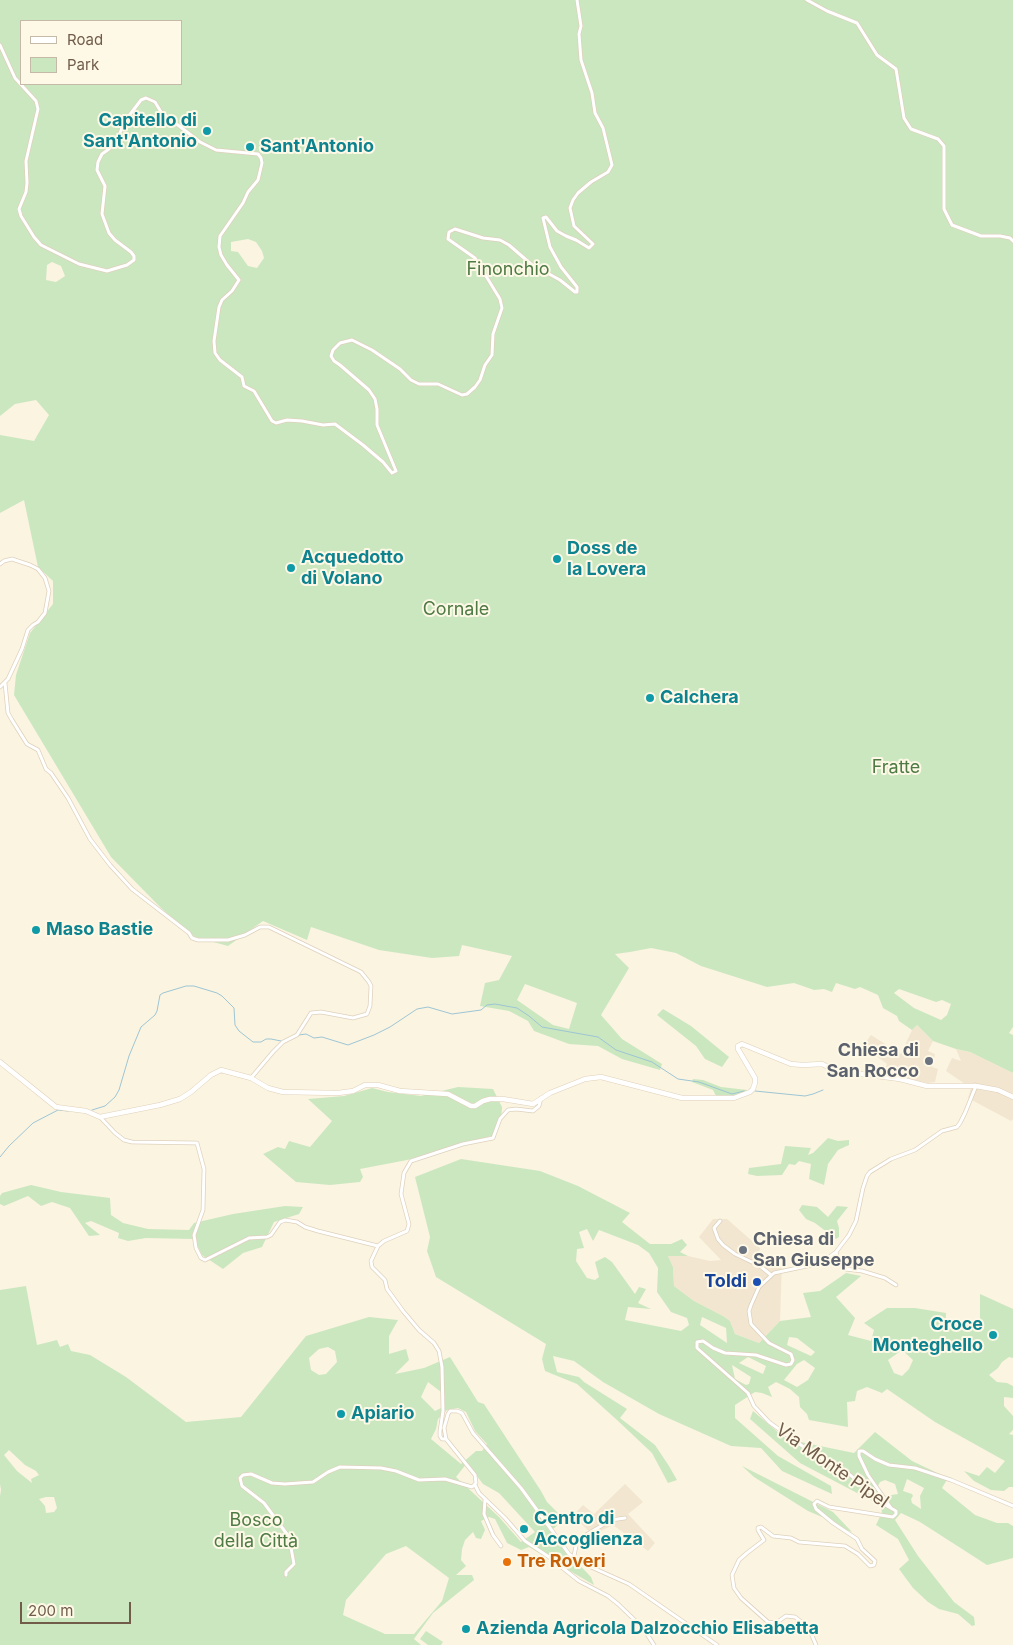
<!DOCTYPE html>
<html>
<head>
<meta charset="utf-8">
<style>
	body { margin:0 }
	#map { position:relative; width:1013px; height:1645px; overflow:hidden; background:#fbf4e1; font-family:Inter,sans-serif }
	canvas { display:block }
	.legend { position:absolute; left:20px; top:20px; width:162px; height:65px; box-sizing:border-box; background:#fef8e6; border:1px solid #c5baa7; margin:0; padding:6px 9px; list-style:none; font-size:15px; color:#705c49 }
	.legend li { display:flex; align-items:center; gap:10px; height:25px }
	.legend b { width:25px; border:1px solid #c5baa7 }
	.scale { position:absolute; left:20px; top:1602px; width:111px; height:22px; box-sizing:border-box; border:2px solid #705c49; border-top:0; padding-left:6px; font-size:15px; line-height:18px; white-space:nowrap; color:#705c49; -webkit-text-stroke:4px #fef8e6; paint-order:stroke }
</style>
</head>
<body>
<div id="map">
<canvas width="1013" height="1645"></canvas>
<ul class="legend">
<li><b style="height:6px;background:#fff"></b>Road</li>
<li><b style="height:14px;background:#cbe7c0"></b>Park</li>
</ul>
<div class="scale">200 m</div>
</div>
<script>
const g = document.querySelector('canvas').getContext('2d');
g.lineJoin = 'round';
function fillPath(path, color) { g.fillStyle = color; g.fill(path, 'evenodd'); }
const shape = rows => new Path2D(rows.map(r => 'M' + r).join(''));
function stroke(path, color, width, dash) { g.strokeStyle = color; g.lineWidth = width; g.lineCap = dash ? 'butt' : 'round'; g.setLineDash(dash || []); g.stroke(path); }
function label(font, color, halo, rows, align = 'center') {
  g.font = font + ' Inter,sans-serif'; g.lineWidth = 4; g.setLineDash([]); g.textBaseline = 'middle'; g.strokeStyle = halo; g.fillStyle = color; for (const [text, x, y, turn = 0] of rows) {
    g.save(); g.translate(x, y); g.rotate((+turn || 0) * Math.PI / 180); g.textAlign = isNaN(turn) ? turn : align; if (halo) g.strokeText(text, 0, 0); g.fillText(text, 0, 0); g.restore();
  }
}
fillPath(shape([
	[917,1025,933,1041,928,1051,935,1054,932,1067,938,1069,935,1082,928,1083,883,1073,887,1064,863,1046,871,1035,901,1054,912,1030],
	[956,1049,970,1052,1013,1073,1013,1119,1011,1121,968,1098,971,1088,946,1071,952,1058,961,1061],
	[713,1219,727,1219,760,1248,759,1254,782,1261,780,1321,759,1343,735,1334,730,1321,723,1316,694,1301,674,1286,673,1267,668,1256,688,1256,710,1261,721,1260,699,1237],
	[625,1484,643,1502,628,1514,655,1543,648,1551,613,1525,593,1535,573,1516,583,1505,594,1514]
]), '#f2e6d0');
fillPath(shape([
	[0,0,1013,0,1013,1027,1009,1033,1013,1035,1013,1073,970,1052,956,1049,933,1041,917,1025,912,1030,899,1021,897,1016,883,1008,878,995,860,987,855,989,836,983,832,992,824,989,814,990,794,983,767,987,701,966,676,953,651,948,630,952,615,954,629,968,601,1015,622,1039,662,1064,660,1070,622,1059,598,1046,569,1044,534,1031,528,1021,509,1011,480,1006,485,983,499,980,512,956,462,945,459,956,432,958,379,950,311,927,307,940,263,921,228,946,195,937,162,909,111,857,14,695,16,675,30,633,53,604,53,581,38,567,24,500,0,513,0,435,34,441,49,415,36,400,15,404,0,416],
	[21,21,181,21,181,84,21,84],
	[248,239,256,242,262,251,264,258,257,268,248,266,238,252,231,251,231,242],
	[52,262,61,266,65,276,56,282,46,280,47,265],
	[525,984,577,1003,569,1029,553,1025,517,1000],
	[899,989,936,1002,942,1000,951,1004,947,1015,941,1020,914,1008,894,993],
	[663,1009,691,1026,729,1057,722,1067,705,1059,696,1046,657,1015],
	[693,1079,703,1080,721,1087,747,1090,746,1093,735,1097,716,1096,713,1090,692,1082],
	[458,1087,493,1089,502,1107,501,1122,495,1135,407,1160,360,1169,363,1177,360,1182,330,1185,296,1182,263,1154,278,1147,285,1149,289,1141,310,1147,332,1121,308,1099,344,1096,372,1088,388,1092,421,1096],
	[828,1138,838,1141,849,1140,849,1145,838,1150,828,1164,824,1185,809,1179,811,1164,799,1161,795,1165,789,1164,782,1175,757,1176,748,1174,749,1168,781,1164,785,1146,811,1148,808,1155,813,1153],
	[461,1159,540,1171,578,1186,630,1213,622,1222,650,1244,671,1244,682,1239,687,1245,680,1252,688,1256,668,1256,673,1267,674,1286,694,1301,723,1316,730,1321,735,1334,759,1343,780,1321,811,1317,803,1293,820,1291,846,1273,861,1276,836,1297,855,1318,848,1335,871,1341,874,1330,864,1323,887,1308,915,1308,946,1313,945,1330,980,1321,980,1294,1013,1309,1013,1358,1009,1357,1002,1362,998,1368,989,1375,997,1382,1007,1383,1013,1386,1013,1398,1004,1397,1004,1406,1013,1416,1013,1430,1009,1434,1013,1435,1013,1487,1009,1487,1004,1491,991,1490,974,1481,964,1471,979,1476,987,1467,995,1473,1005,1461,935,1422,887,1389,882,1393,867,1387,857,1391,855,1401,847,1402,848,1427,809,1420,807,1414,800,1407,799,1397,790,1389,776,1382,768,1387,772,1397,762,1393,755,1392,735,1405,735,1418,778,1456,831,1486,832,1494,782,1471,761,1448,731,1446,659,1414,603,1382,574,1361,553,1356,557,1372,579,1377,584,1382,627,1409,620,1418,655,1445,669,1466,677,1480,668,1483,652,1453,617,1420,577,1384,545,1371,542,1359,546,1344,436,1277,427,1251,430,1237,415,1177],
	[587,1229,593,1241,599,1230,638,1245,649,1253,658,1268,657,1292,671,1312,687,1318,689,1325,681,1331,625,1320,628,1307,651,1309,638,1303,646,1289,639,1287,635,1294,612,1262,605,1257,595,1262,599,1277,595,1280,587,1278,576,1261,577,1249,584,1248,579,1232],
	[702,1317,726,1328,727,1343,700,1325],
	[789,1337,797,1338,815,1352,811,1356,787,1345],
	[902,1350,913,1360,909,1369,902,1376,894,1373,888,1360],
	[748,1357,766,1366,763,1374,739,1363],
	[804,1360,815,1368,808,1380,797,1387,784,1380,797,1364],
	[732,1365,751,1377,749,1384,746,1385,735,1379],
	[31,1185,61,1192,110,1198,111,1215,123,1223,148,1229,189,1230,194,1223,233,1214,285,1206,303,1207,299,1214,274,1222,262,1247,243,1253,223,1269,202,1255,194,1239,146,1238,128,1241,118,1238,119,1233,91,1221,85,1223,100,1235,89,1236,70,1208,52,1202,41,1206,28,1196,4,1206,0,1204,0,1196,2,1193],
	[802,1205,817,1207,828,1217,837,1206,848,1207,837,1221,839,1228,839,1237,836,1239,815,1223,806,1219,799,1210],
	[26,1286,37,1345,57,1340,60,1347,68,1344,71,1351,90,1355,126,1377,186,1422,241,1417,306,1336,369,1317,398,1320,389,1336,389,1354,406,1349,409,1360,395,1374,424,1368,450,1357,478,1402,484,1404,541,1491,547,1502,564,1519,551,1531,569,1554,591,1577,594,1585,529,1547,521,1550,507,1543,495,1519,489,1517,481,1521,485,1530,481,1539,476,1538,473,1532,465,1540,462,1549,461,1560,466,1566,456,1575,472,1575,474,1580,433,1613,414,1639,421,1645,0,1645,0,1496,1,1490,0,1484,0,1290],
	[328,1347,335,1351,337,1362,326,1374,319,1375,311,1370,309,1358,319,1349],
	[428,1382,445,1395,445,1406,435,1411,421,1397],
	[458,1408,466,1412,475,1431,487,1444,482,1451,476,1451,461,1464,431,1439,436,1429,438,1419,447,1410],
	[9,1450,25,1465,36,1471,39,1475,31,1479,32,1483,17,1471,4,1455],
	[467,1463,483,1484,499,1493,535,1532,521,1542,499,1517,456,1477],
	[46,1497,54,1497,57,1508,54,1512,46,1513,45,1506,39,1499],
	[406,1546,449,1578,442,1601,414,1634,385,1634,343,1615,346,1600,386,1554],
	[753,1411,786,1439,854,1453,875,1432,912,1461,948,1478,942,1488,975,1515,997,1523,1008,1523,1013,1526,1013,1558,987,1565,920,1522,901,1513,895,1520,918,1556,954,1602,974,1617,975,1625,972,1626,958,1614,939,1609,928,1602,913,1588,899,1569,909,1560,898,1539,876,1525,882,1512,880,1505,800,1463,750,1419],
	[907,1479,924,1488,920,1496,921,1509,912,1503,911,1499,913,1496,912,1494,903,1491],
	[885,1480,895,1484,898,1494,885,1496,878,1486,880,1482],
	[742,1466,833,1512,852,1532,843,1529,834,1522,808,1511,754,1477],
	[426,1631,443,1642,441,1645,428,1645,420,1639]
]), '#cbe7c0');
stroke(shape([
	[299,1035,306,1034,314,1038,322,1037,348,1045,374,1035,390,1027,417,1009,428,1007,452,1014,481,1010,487,1005,495,1004,517,1008,529,1016,542,1027,598,1037,616,1050,652,1062,678,1079,699,1082,732,1094,744,1091],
	[755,1091,805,1096,813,1094,823,1090],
	[92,1110,105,1106,115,1097,119,1090,129,1056,141,1027,155,1015,157,1011,160,995,163,993,186,986,194,986,217,993,222,996,234,1008,235,1025,239,1031,253,1042,261,1042,266,1039,271,1039,281,1041],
	[0,1157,9,1146,33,1123,58,1110,68,1111]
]), '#9dc5d4', 1);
const street = shape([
	[807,0,827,11,857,23,877,55,896,69,904,118,911,129,938,139,944,146,944,209,952,225,981,236,1000,236,1010,238,1013,241],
	[0,45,15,78,36,101,38,109,26,161,27,183,26,192,19,209,21,216,34,237,41,245,79,264,107,271,127,265,134,260,134,256,131,252,115,240,109,233,102,214,105,186,97,170,98,162,102,154,109,149,113,141,119,135,125,121,141,100,146,98,155,102,161,112,200,142,216,150,258,154,261,158,262,163,258,180,248,192,243,203,220,236,219,247,221,255,227,265,239,280,232,291,222,300,219,307,214,341,215,353,220,360,242,377,244,386,254,391,272,421,276,423,287,420,302,421,323,425,335,424,363,445,383,462,392,473,396,471,377,425,377,409,375,399,369,390,340,365,334,361,331,356,333,350,340,343,352,340,372,350,400,369,411,380,419,384,438,384,462,395,467,394,475,387,480,380,485,365,492,355,493,334,502,308,500,299,475,258,448,239,449,232,455,229,483,238,500,240,509,245,531,264,560,280,575,292,577,292,577,287,561,267,550,247,543,218,546,217,557,231,566,236,576,240,589,248,593,244,574,226,570,208,573,200,578,193,591,182,608,172,612,165,603,128,595,113,592,93,581,60,579,34,581,26,577,0],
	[0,564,4,561,12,559,30,565,38,569,45,578,49,591,45,613,38,622,33,625,28,630,22,649,8,679,0,687],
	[5,683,8,713,12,720,27,744,38,750,46,769,51,773,68,798,90,839,110,865,132,889,189,933,192,938,198,940,228,940,245,935,260,927,269,927,361,972,369,982,371,986,370,1006,367,1014,353,1018,321,1012,311,1013,297,1035,283,1042,273,1052,251,1078],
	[100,1117,115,1133,124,1140,132,1142,197,1143,204,1169,203,1210,194,1235,196,1248,201,1258,205,1260,249,1238,267,1237,271,1235,280,1222,285,1220,297,1222,305,1227,318,1231,378,1246],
	[720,1221,714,1228,718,1239,723,1245,735,1254,760,1266,771,1275],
	[836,1252,839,1263,845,1269,862,1271,885,1278,896,1285],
	[446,1439,442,1439,440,1436,440,1431,443,1411,442,1367,439,1351,434,1343,419,1330,403,1311,387,1289,385,1280,372,1267,371,1261,378,1246,384,1241,407,1231,409,1224,401,1194,404,1173,411,1161,463,1144,493,1138,500,1119,508,1110,516,1109,533,1111,539,1106,541,1098],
	[475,1485,479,1493,505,1518,525,1541,549,1557,579,1581,608,1596,618,1604,643,1628,654,1645],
	[485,1500,484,1514,493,1535,501,1546],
	[891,1508,868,1475,859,1456,859,1451,863,1451,875,1459,889,1465,915,1468,951,1480,1013,1506],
	[574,1556,576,1546,586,1535,611,1520,625,1518],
	[286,1575,286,1572,294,1564,289,1537,264,1503,242,1486,240,1478,243,1475,251,1474,272,1483,285,1484,313,1482,328,1472,340,1467,381,1468,396,1471,419,1480,445,1479,472,1487,476,1483,475,1475,446,1439,444,1428,448,1414,450,1411,457,1411,462,1413,473,1433,521,1488,569,1554,582,1563,629,1584,717,1645],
	[816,1645,810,1631,804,1624,795,1617,786,1616,776,1623,768,1622,741,1598,734,1588,732,1575,739,1560,747,1553,764,1540,758,1530,758,1528,761,1527,773,1536,791,1538,799,1542,845,1546,858,1554,870,1566,874,1565,875,1561,862,1549,857,1539,833,1523,816,1509,814,1504,817,1501,829,1507,893,1517,896,1514,896,1511,882,1503,848,1473,812,1453,769,1422,754,1406,748,1393,697,1348,697,1342,703,1341,713,1348,725,1353,756,1355,786,1365,791,1364,793,1360,791,1354,769,1343,751,1324,749,1311,751,1305,759,1287,774,1273,821,1263,836,1252,849,1235,856,1221,863,1188,867,1176,870,1172,891,1159,915,1150,942,1131,957,1127,960,1123,965,1113,976,1086,975,1085]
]);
const secondary = shape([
	[0,1062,56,1107,86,1111,100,1117,160,1105,180,1099,191,1092,211,1075,221,1070,251,1078,268,1088,283,1092,338,1093,353,1091,365,1085,378,1085,400,1091,448,1094,471,1106,475,1106,483,1101,490,1099,503,1099,533,1104,550,1093,585,1079,601,1077,682,1098,734,1098,750,1092,753,1089,755,1083,755,1078,738,1049,738,1046,742,1044,791,1064,803,1065,822,1064,837,1071,900,1079,927,1086,976,1086,998,1090,1013,1097]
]);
stroke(street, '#ded1bd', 4.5);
stroke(secondary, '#e0d0b9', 5.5);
stroke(street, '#fff', 3);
stroke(secondary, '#fff', 4.5);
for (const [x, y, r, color] of [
	[207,131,5,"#0f9aa8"],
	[250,147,5,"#0f9aa8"],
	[557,559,5,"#0f9aa8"],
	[291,568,5,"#0f9aa8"],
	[650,698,5,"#0f9aa8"],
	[36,930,5,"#0f9aa8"],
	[929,1061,5,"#6b7280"],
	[743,1250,5,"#6b7280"],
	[757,1282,5,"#1a4fb4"],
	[993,1335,5,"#0f9aa8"],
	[341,1414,5,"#0f9aa8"],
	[524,1529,5,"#0f9aa8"],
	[507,1562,5,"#e8710a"],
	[466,1629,5,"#0f9aa8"]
]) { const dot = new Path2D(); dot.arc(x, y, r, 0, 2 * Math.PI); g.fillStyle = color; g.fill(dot); stroke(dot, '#fef8e6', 2); }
label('bold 18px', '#0d838f', '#fef8e6', [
	["Capitello di",197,121,"right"],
	["Sant'Antonio",197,142,"right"],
	["Sant'Antonio",260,147],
	["Doss de",567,549],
	["la Lovera",567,570],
	["Acquedotto",301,558],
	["di Volano",301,579],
	["Calchera",660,698],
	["Maso Bastie",46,930],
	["Croce",983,1325,"right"],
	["Monteghello",983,1346,"right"],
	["Apiario",351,1414],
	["Centro di",534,1519],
	["Accoglienza",534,1540],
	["Azienda Agricola Dalzocchio Elisabetta",476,1629]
], 'left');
label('18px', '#4e7b45', '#fef8e6', [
	["Finonchio",508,270],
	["Cornale",456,610],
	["Fratte",896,768],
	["Bosco",256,1521],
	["della Città",256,1542]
]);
label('bold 18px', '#5b616d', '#fef8e6', [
	["Chiesa di",919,1051],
	["San Rocco",919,1072],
	["Chiesa di",753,1240,"left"],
	["San Giuseppe",753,1261,"left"]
], 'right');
label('bold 18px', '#164399', '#fef8e6', [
	["Toldi",747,1282]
], 'right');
label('18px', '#705c49', '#fef8e6', [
	["Via Monte Pipel",832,1466,35]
]);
label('bold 18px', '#c56008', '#fef8e6', [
	["Tre Roveri",517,1562]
], 'left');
</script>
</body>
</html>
